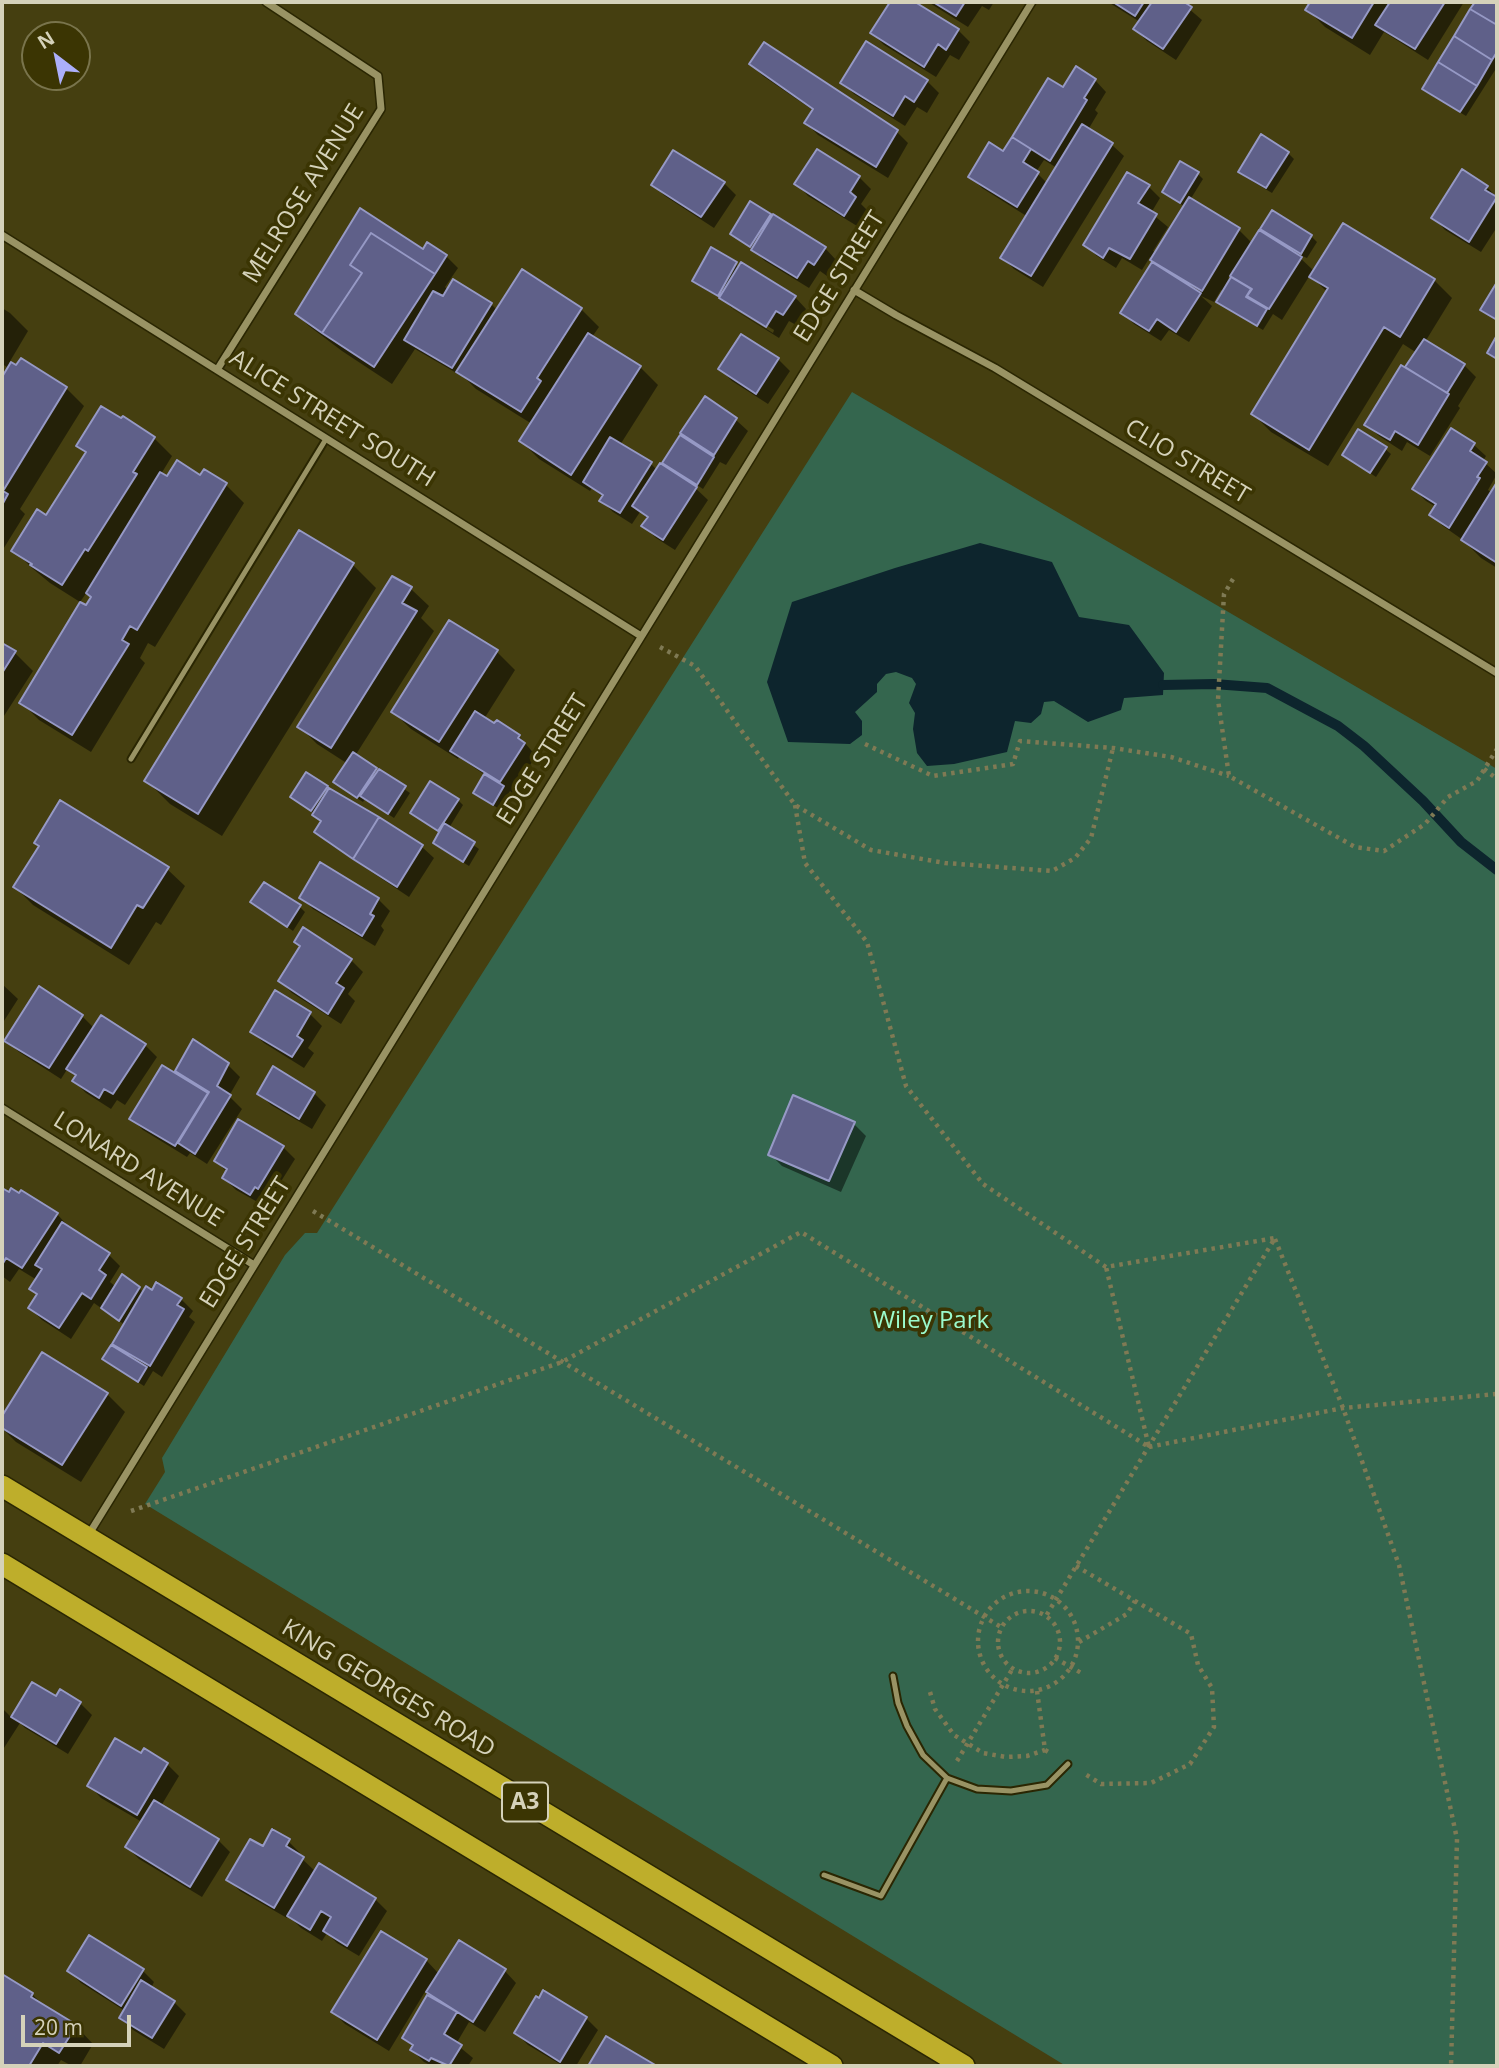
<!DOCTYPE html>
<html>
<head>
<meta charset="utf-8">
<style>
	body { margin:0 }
	#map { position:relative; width:1499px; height:2068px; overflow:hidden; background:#453f10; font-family:"Open Sans",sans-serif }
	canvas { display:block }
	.frame { position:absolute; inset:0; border:4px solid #d5d2ba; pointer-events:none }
	.north { position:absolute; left:21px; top:21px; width:70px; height:70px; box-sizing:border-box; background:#3b3503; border:2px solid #79744c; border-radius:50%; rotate:328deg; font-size:19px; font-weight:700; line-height:28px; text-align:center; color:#d5d2ba }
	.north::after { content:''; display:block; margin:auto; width:24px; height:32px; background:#acaffb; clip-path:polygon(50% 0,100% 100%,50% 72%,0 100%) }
	.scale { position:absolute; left:21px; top:2015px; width:110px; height:32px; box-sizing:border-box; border:4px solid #d5d2ba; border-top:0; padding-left:9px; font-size:21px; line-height:24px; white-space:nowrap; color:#d5d2ba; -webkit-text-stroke:5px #3b3503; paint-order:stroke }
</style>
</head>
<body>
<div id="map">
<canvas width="1499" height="2068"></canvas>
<div class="frame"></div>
<div class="north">N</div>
<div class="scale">20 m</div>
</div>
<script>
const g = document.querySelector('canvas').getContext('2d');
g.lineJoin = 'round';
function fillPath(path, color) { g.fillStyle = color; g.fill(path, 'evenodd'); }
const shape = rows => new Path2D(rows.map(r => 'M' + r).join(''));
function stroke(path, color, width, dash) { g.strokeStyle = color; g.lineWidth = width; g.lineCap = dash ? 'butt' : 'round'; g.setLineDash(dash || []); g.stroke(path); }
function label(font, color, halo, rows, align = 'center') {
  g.font = font + ' "Open Sans",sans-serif'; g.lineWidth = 7; g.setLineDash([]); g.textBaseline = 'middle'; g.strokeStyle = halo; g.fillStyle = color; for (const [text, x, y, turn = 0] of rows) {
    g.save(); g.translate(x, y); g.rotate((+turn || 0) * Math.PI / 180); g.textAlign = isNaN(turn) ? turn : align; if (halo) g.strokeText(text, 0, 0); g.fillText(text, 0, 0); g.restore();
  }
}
fillPath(shape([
	[852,392,1497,769,1497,2066,1066,2066,145,1504,165,1472,162,1458,285,1255,305,1233,317,1233]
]), '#34664e');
fillPath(shape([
	[980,543,1052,562,1079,617,1129,625,1164,673,1163,695,1124,698,1121,710,1088,722,1054,701,1044,702,1041,714,1031,723,1015,721,1007,752,954,764,927,766,917,753,913,729,915,713,909,703,916,684,912,678,896,672,886,674,877,684,877,692,855,712,862,721,862,735,850,744,788,742,767,682,792,602,895,568]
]), '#0d252d');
fillPath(shape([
	[892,2,912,2,958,30,970,42,959,60,950,55,936,77,884,45,872,33],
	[928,2,994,2,989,10,982,6,968,27],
	[1108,2,1181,2,1202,20,1176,60,1147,41,1135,29,1140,22],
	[1312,2,1464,2,1428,60,1384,32,1370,55,1325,27,1307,9],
	[1477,2,1497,2,1497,67,1466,116,1430,94,1424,89],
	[866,44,927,81,939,93,927,113,917,107,905,126,854,94,842,82],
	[751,64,896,131,908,143,888,178,818,135,806,123,814,111,763,76],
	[1095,80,1106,92,1095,110,1098,113,1088,130,1112,145,1124,156,1043,287,1014,269,1002,257,1028,217,982,188,970,176,1004,153,1049,81,1064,90],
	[1044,160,1057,168,1048,184,1036,172],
	[1288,153,1294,159,1272,193,1245,177,1240,171],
	[1198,174,1203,179,1190,200,1239,230,1252,243,1271,238,1263,229,1272,212,1311,236,1317,242,1307,258,1295,253,1315,272,1434,280,1452,298,1425,342,1464,365,1476,377,1458,406,1460,408,1430,456,1407,442,1402,451,1379,436,1367,424,1417,353,1403,344,1328,466,1271,432,1253,414,1327,292,1310,275,1282,320,1273,314,1263,330,1224,307,1219,301,1224,291,1221,290,1214,302,1201,296,1212,306,1189,342,1169,330,1161,341,1134,324,1122,312,1155,262,1150,257,1142,270,1122,258,1116,268,1097,256,1085,245,1148,186,1160,198,1151,213,1168,227,1153,251,1156,253,1185,207,1164,192],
	[1231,274,1241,284,1240,285,1228,278],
	[859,177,871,189,861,204,867,210,857,226,808,196,797,184],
	[724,183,736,195,714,228,665,196,653,185],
	[1487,187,1497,198,1497,227,1481,252,1445,230,1434,218],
	[769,216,825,248,836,260,827,276,820,271,809,288,765,261,752,249,732,234],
	[712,249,739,267,795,297,806,309,796,325,789,321,779,338,733,309,724,300,699,286,694,280],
	[732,304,774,330,773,333,732,308],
	[424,251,446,256,458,268,445,287,448,290,491,304,497,310,581,309,599,327,592,337,640,367,658,385,620,445,651,464,657,470,674,472,665,463,693,444,683,433,705,399,736,420,748,431,726,465,720,462,703,489,691,481,690,483,708,500,675,550,656,538,644,526,648,519,640,512,632,524,613,512,601,500,603,497,592,488,590,491,539,459,521,441,532,424,476,389,465,378,415,349,392,384,342,351,309,326,297,314],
	[2,308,10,313,28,331,9,363,17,367,21,360,66,388,84,406,20,509,25,514,2,551,2,386,9,368,2,364],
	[778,359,790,371,768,404,732,381,720,369],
	[123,418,154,438,172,456,161,474,167,478,201,477,204,471,226,485,244,503,155,647,148,643,140,658,145,663,91,752,39,720,21,702,93,598,87,592,80,602,50,583,32,568,14,550,46,517,86,454,78,445],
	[1474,445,1486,456,1483,461,1497,474,1488,490,1492,493,1497,485,1497,568,1481,558,1463,540,1443,526,1431,514,1436,507,1426,501,1414,489],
	[1385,449,1391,454,1376,477,1344,455],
	[353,565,376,588,222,836,170,804,146,780],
	[411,589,429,606,421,618,434,631,355,756,410,793,394,818,365,799,363,802,341,788,335,782,348,764,317,744,299,726],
	[450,622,497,652,515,670,484,719,495,725,497,723,519,736,536,756,512,793,510,791,499,809,475,793,485,775,459,757,458,759,411,729,393,712],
	[2,645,15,653,33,671,2,719],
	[327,787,332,792,422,847,434,858,409,897,328,843,316,831,322,823,315,814,292,797],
	[458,800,463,805,449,828,479,849,469,866,440,848,435,843,441,833,413,813],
	[167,869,185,886,161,925,156,922,129,965,33,905,15,887],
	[301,897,378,899,390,911,381,926,384,930,375,946,313,909],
	[252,902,300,907,305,912,293,931],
	[351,960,363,972,348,994,355,1001,341,1024,292,993,280,981],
	[2,984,18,999,2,1024],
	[310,1014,322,1026,308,1048,314,1053,304,1068,264,1043,252,1032],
	[82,1016,94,1028,145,1045,157,1057,125,1105,117,1100,111,1109,86,1093,74,1081,77,1077,68,1068,61,1079,19,1052,7,1041],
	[194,1042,228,1065,240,1077,229,1096,242,1109,207,1164,190,1153,187,1157,143,1130,131,1118,187,1081,177,1071],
	[259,1093,314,1093,326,1105,312,1129,271,1105],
	[854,1124,866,1136,841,1192,782,1166,770,1154],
	[283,1147,295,1159,270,1199,267,1197,263,1205,236,1190,224,1178,227,1172,216,1161],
	[2,1190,57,1214,68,1226,109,1255,120,1266,110,1282,116,1287,139,1288,144,1293,181,1299,193,1311,189,1317,195,1322,162,1377,153,1371,144,1386,110,1364,104,1359,123,1352,114,1344,125,1325,94,1303,71,1339,42,1320,30,1308,38,1296,31,1289,37,1280,19,1269,10,1282,2,1276],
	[42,1355,107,1394,125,1412,81,1482,16,1442,2,1428,2,1419],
	[33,1684,57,1698,80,1703,92,1715,68,1754,25,1728,20,1723,2,1751,2,1708,12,1718],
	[141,1756,167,1764,179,1776,161,1806,218,1840,230,1852,202,1897,139,1859,127,1847,142,1822,101,1798,90,1786],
	[288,1841,300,1853,299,1856,316,1872,320,1865,375,1899,387,1911,359,1956,337,1943,327,1933,322,1941,301,1928,288,1915,287,1918,240,1891,228,1879,263,1848],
	[426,1960,439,1974,505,1971,516,1983,485,2032,469,2022,456,2044,473,2058,468,2066,432,2066,424,2062,412,2050,413,2047,404,2038,437,2001,426,1990,389,2051,345,2024,333,2012],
	[69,1971,143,1971,154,1982,151,1988,174,2002,186,2014,164,2049,133,2030,121,2018,125,2011,81,1983],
	[2,1976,32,1994,46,2008,76,2026,93,2044,80,2066,72,2066,61,2060,57,2066,2,2066],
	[544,1993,586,2018,598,2030,576,2066,563,2066,528,2045,516,2033]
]), '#0007');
stroke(shape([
	[1163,685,1214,684,1267,688,1338,726,1364,746,1423,801,1461,842,1497,870]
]), '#0d252d', 10);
const building = shape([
	[890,2,915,2,959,29,946,50,938,44,924,67,870,33,890,2],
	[933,2,965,2,956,16,933,2],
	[1113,2,1144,2,1135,16,1113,2],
	[1152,2,1184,2,1192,7,1163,49,1133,29,1152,2],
	[1310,2,1374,2,1352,38,1305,10,1310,2],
	[1390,2,1445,2,1415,49,1375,25,1390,2],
	[1475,2,1497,2,1497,25,1470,9,1475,2],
	[1470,9,1497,25,1497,52,1492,60,1454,36,1470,9],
	[1454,36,1492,60,1477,86,1438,62,1454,36],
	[866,41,928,80,914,102,905,96,893,116,840,83,866,41],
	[764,42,898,130,876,167,804,123,813,109,749,64,764,42],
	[1438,62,1477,86,1460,112,1422,89,1438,62],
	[1076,66,1096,79,1084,98,1087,100,1050,161,1012,137,1048,78,1063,87,1076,66],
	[1082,124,1113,143,1031,276,1000,258,1082,124],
	[1261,134,1289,152,1266,188,1238,172,1261,134],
	[1012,137,1031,149,1023,162,1039,172,1017,207,968,177,989,142,1003,151,1012,137],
	[817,149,860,176,850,192,856,197,844,216,794,184,817,149],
	[673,150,725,182,701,217,651,185,673,150],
	[1180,161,1199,172,1180,203,1162,192,1180,161],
	[1462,169,1488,186,1485,190,1497,197,1469,242,1431,218,1462,169],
	[1127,172,1150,185,1138,203,1157,214,1130,259,1109,248,1103,258,1083,245,1127,172],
	[1189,197,1240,228,1202,291,1150,260,1189,197],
	[750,201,771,214,750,247,730,234,750,201],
	[360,208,423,249,427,242,447,255,435,274,371,233,350,265,362,273,322,333,295,314,360,208],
	[1272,210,1312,235,1301,254,1260,229,1272,210],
	[773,214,826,247,814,265,808,261,797,278,751,250,773,214],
	[1343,223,1435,279,1400,337,1384,327,1309,450,1251,414,1328,288,1309,277,1343,223],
	[1259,230,1302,257,1269,309,1247,296,1252,289,1230,276,1259,230],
	[371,233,435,274,374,367,322,333,362,273,350,265,371,233],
	[711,247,737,262,718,296,692,281,711,247],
	[741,262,796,296,783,315,776,311,766,327,719,298,741,262],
	[1152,262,1201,293,1176,332,1157,319,1149,331,1120,313,1152,262],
	[522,269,582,308,537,378,541,381,521,412,456,372,522,269],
	[1231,277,1251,289,1246,297,1267,309,1257,326,1216,302,1231,277],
	[453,279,492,303,452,368,404,340,433,291,443,296,453,279],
	[1497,282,1497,320,1480,310,1497,282],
	[588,333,641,366,571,475,519,441,588,333],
	[741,334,779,358,756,394,718,369,741,334],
	[1497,335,1497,359,1487,353,1497,335],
	[1424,339,1465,364,1447,393,1405,367,1424,339],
	[21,358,67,387,3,491,8,494,2,505,2,377,11,362,16,365,21,358],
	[1401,365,1449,394,1418,445,1395,431,1390,440,1364,425,1401,365],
	[705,396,737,418,714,455,680,433,705,396],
	[101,406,121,418,123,416,155,437,133,472,137,474,88,551,85,549,62,585,30,565,32,564,11,551,37,509,46,515,86,452,76,446,101,406],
	[1451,428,1475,443,1470,451,1487,462,1477,477,1480,478,1449,528,1429,515,1436,504,1412,489,1451,428],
	[1358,429,1387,447,1370,473,1342,455,1358,429],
	[680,435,714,457,697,485,662,463,680,435],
	[610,437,652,462,620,513,599,501,603,495,583,482,610,437],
	[177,460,200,475,204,469,227,483,137,630,130,626,122,640,129,644,72,735,19,703,80,602,86,605,91,597,86,593,160,472,167,476,177,460],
	[660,463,697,487,663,540,641,526,648,517,632,506,660,463],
	[1497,482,1497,563,1461,540,1497,482],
	[299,530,354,563,198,814,144,781,299,530],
	[392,576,412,587,402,603,417,611,331,748,297,727,392,576],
	[449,620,498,650,439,742,391,712,449,620],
	[2,643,16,651,2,673,2,643],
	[475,711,494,723,497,720,520,735,518,738,525,743,500,782,450,751,475,711],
	[353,752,377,768,357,798,333,782,353,752],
	[379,769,406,786,388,814,360,796,379,769],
	[306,772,328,786,311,811,290,797,306,772],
	[484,774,504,786,493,805,473,793,484,774],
	[430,781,459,799,438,831,410,813,430,781],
	[329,788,379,817,353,859,314,832,321,821,312,815,329,788],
	[60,800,169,867,143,908,137,905,111,948,13,887,39,846,34,843,60,800],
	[379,817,423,845,397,887,353,859,379,817],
	[444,823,475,842,463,862,433,843,444,823],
	[320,862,379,898,370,914,374,916,362,936,299,898,320,862],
	[264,882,301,905,287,927,250,902,264,882],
	[303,927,352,959,336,983,344,988,328,1014,278,981,300,946,294,942,303,927],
	[39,986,83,1015,49,1068,4,1041,39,986],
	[275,990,311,1012,297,1036,303,1040,292,1057,250,1032,275,990],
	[101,1015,146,1044,113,1094,104,1089,99,1098,72,1081,76,1075,66,1069,101,1015],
	[193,1039,229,1063,217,1086,231,1095,195,1154,178,1143,209,1092,175,1071,193,1039],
	[162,1065,208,1093,175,1146,129,1119,162,1065],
	[273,1066,315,1092,299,1119,257,1094,273,1066],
	[793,1095,855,1122,829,1181,768,1155,793,1095],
	[238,1119,284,1146,258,1189,255,1187,250,1195,222,1178,227,1169,214,1161,238,1119],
	[2,1188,9,1192,11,1188,19,1193,21,1190,58,1213,22,1268,6,1258,2,1265,2,1188],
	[62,1222,110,1253,99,1270,106,1275,91,1299,82,1293,59,1328,28,1308,37,1294,29,1289,42,1269,35,1265,62,1222],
	[122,1274,140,1287,119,1321,101,1308,122,1274],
	[156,1282,182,1298,177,1305,184,1309,150,1366,112,1344,146,1286,152,1290,156,1282],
	[111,1345,147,1367,138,1382,102,1359,111,1345],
	[42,1352,108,1393,62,1465,2,1428,2,1416,42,1352],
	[32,1682,56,1696,60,1689,81,1702,56,1744,11,1717,32,1682],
	[115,1738,141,1753,144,1748,168,1763,137,1815,87,1786,115,1738],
	[154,1800,219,1839,190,1887,125,1847,154,1800],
	[272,1829,290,1839,286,1846,304,1857,274,1908,226,1880,250,1839,263,1846,272,1829],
	[319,1863,376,1898,347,1946,323,1931,331,1917,321,1911,310,1930,287,1916,319,1863],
	[381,1931,427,1959,377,2040,331,2012,381,1931],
	[89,1935,144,1969,121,2006,67,1971,89,1935],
	[459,1940,506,1969,473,2022,426,1992,459,1940],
	[2,1974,33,1993,31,1997,77,2025,59,2053,43,2043,29,2066,2,2066,2,1974],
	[141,1980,175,2001,152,2038,119,2018,141,1980],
	[543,1990,587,2017,560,2062,514,2033,536,1996,539,1998,543,1990],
	[427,1995,457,2012,444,2034,462,2045,449,2066,431,2058,429,2061,410,2050,413,2045,402,2038,427,1995],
	[606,2036,657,2066,588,2066,606,2036]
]);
fillPath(building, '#5f6089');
stroke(building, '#9699c5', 2);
const lane = shape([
	[131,759,326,439],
	[947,1778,977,1789,1011,1791,1047,1785,1068,1764],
	[824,1875,881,1896,947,1778,923,1755,907,1726,898,1703,893,1676]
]);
const street = shape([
	[2,235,641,636],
	[854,290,896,315,995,368,1497,673],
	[217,370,381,109,378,76,266,2],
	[2,1108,254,1265],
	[89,1534,1032,2]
]);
const highway = shape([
	[2,1486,964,2066],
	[2,1564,832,2066]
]);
stroke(lane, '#2a2602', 9);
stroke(street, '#2a2602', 10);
stroke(highway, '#2a2602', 24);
stroke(shape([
	[1233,579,1224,594,1218,700,1229,776,1355,847,1384,851,1425,824,1448,797,1477,781,1497,749],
	[660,647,695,666,795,805,871,850,945,863,1052,871,1075,858,1091,838,1113,748],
	[865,744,933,776,1013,764,1020,741,1113,748,1171,757,1229,776],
	[1484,769,1497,779],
	[795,805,805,863,867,942,906,1086,983,1184,1106,1267,1275,1238,1046,1616],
	[313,1211,1001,1627],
	[1275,1239,1343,1408,1399,1565,1457,1839,1451,2066],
	[1149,1447,1343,1408,1497,1394],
	[131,1511,562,1362,801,1232,1149,1447,1106,1267],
	[1076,1566,1191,1634,1198,1665,1212,1688,1214,1727,1190,1764,1151,1783,1101,1784,1085,1774],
	'978 1641a50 50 0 1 1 100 0a50 50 0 1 1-100 0Z',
	'998 1642a31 31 0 1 1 62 0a31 31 0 1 1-62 0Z',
	[1079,1642,1127,1614,1135,1601],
	[1055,1658,1083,1674],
	[1037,1691,1045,1750,1050,1753],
	[930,1692,935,1709,954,1735,983,1753,1006,1757,1027,1756,1045,1750],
	[957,1761,1013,1668]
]), '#7f7a54', 4.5, [3.5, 5]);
stroke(lane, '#999364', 5);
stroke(street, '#999364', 7);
stroke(highway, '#beae2b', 21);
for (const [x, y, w] of [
	[525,1802,46]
]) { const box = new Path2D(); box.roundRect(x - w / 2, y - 19.5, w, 39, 5); g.fillStyle = '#3b3503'; g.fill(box); stroke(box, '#d5d2ba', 2); }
label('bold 23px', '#d5d2ba', null, [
	["A3",525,1802]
]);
label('24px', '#d5d2ba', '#3b3503', [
	["MELROSE AVENUE",304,194,-58],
	["EDGE STREET",840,277,-58],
	["ALICE STREET SOUTH",332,419,32],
	["CLIO STREET",1187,462,31],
	["EDGE STREET",543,760,-58],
	["LONARD AVENUE",138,1170,32],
	["EDGE STREET",246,1243,-58],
	["KING GEORGES ROAD",388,1689,31]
]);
label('24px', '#9bfbcd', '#3b3503', [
	["Wiley Park",931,1321]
]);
</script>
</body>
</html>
